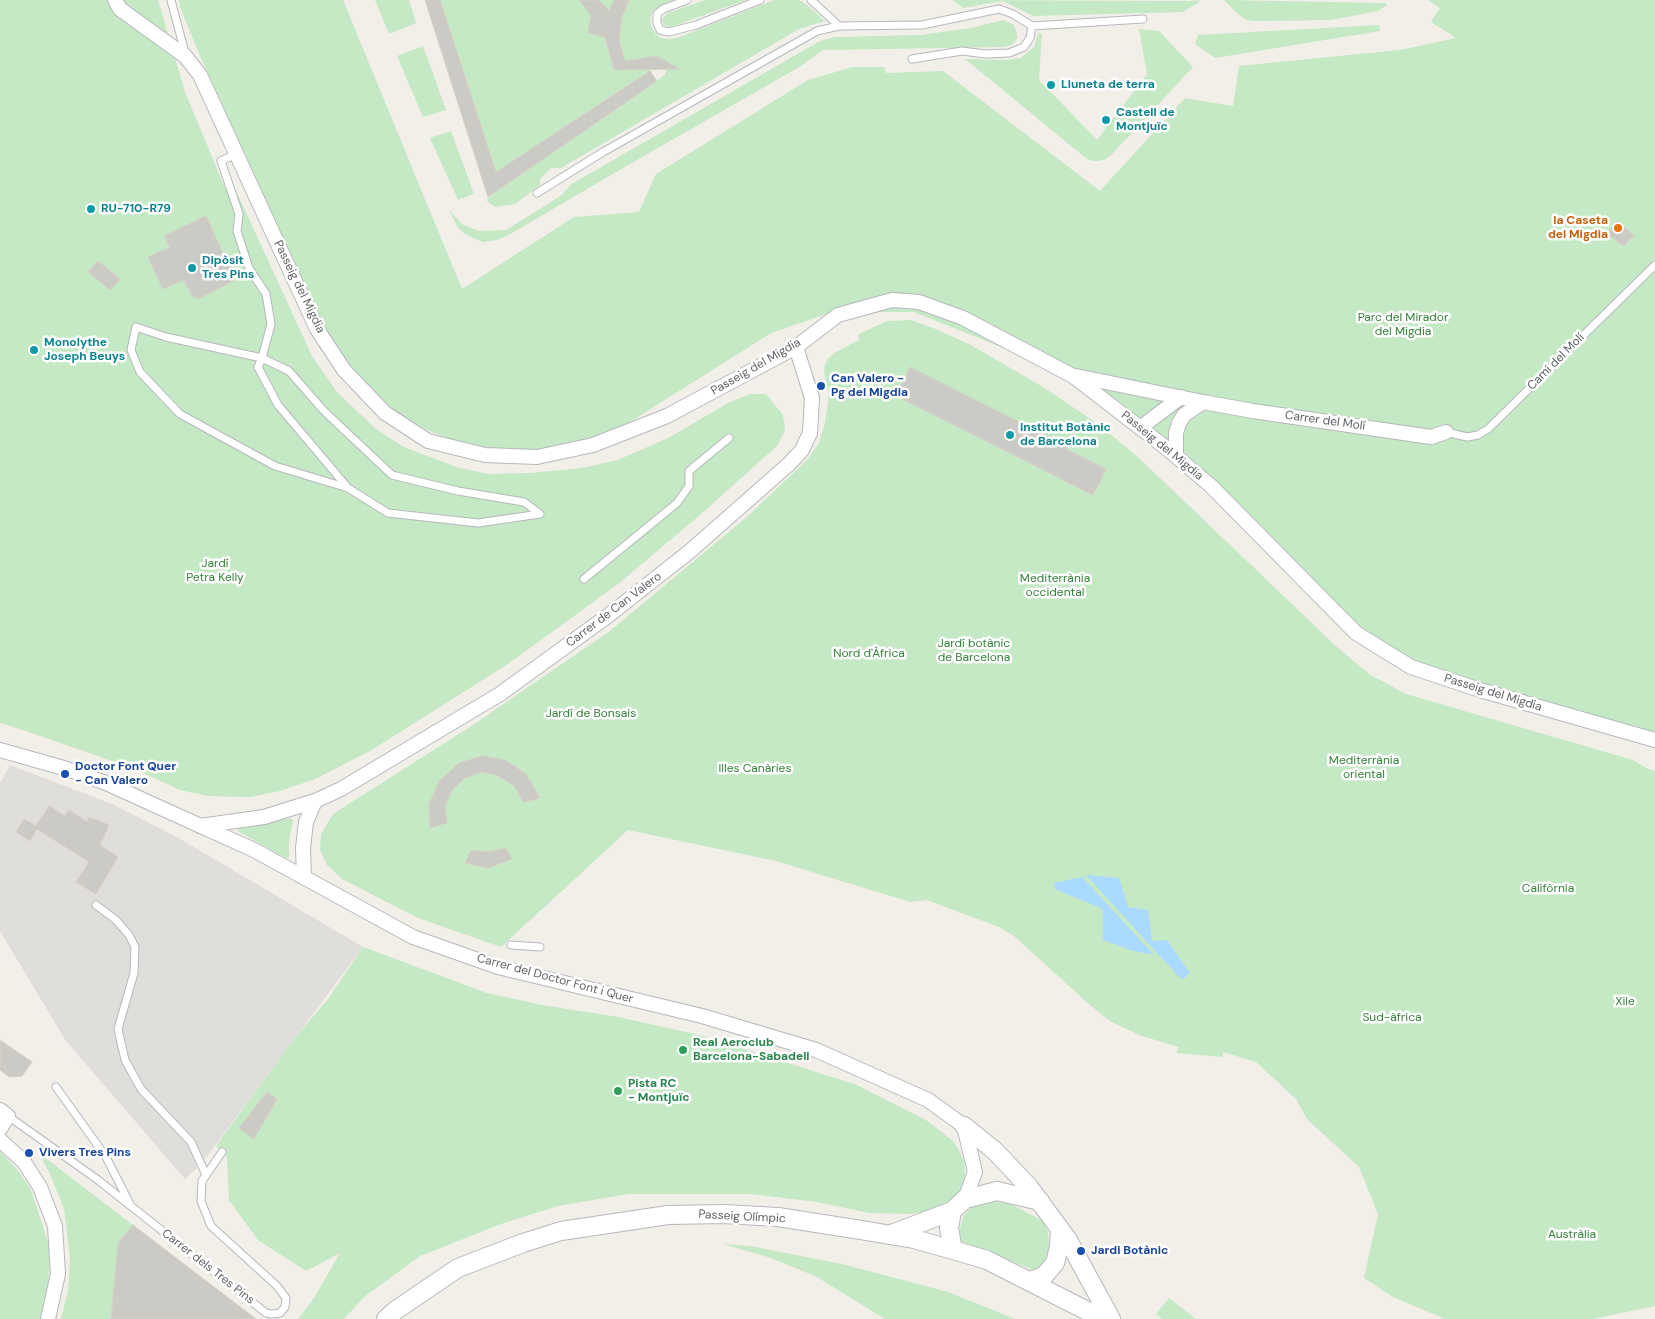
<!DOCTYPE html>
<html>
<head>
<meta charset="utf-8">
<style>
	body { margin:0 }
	canvas { display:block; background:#f1efe8 }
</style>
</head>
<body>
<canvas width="1655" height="1319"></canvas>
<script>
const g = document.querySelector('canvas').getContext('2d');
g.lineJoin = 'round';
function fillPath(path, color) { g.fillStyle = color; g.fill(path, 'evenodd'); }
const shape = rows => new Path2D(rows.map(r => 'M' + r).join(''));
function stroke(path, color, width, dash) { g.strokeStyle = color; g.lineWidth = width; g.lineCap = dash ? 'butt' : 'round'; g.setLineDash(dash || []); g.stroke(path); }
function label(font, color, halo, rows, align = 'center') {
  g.font = font + ' "DM Sans",sans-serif'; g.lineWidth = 5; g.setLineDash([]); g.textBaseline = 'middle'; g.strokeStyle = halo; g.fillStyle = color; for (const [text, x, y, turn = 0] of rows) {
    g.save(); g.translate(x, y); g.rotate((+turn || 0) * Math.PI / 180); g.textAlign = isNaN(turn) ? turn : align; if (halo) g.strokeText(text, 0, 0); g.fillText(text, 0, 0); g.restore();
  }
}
fillPath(shape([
	[10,765,112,804,177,837,363,947,202,1163,185,1179,66,1041,0,931,0,783]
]), '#e0deda');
fillPath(shape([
	[0,0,158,0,185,92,225,188,238,195,312,356,337,392,376,429,404,447,456,467,488,474,530,473,582,468,618,460,668,438,730,402,751,394,766,394,783,415,785,430,778,445,700,515,618,584,508,664,370,751,315,779,280,791,251,797,208,796,180,790,135,769,26,731,0,723],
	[179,0,343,0,462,289,574,217,639,212,656,174,808,80,853,67,884,67,886,73,943,71,1100,191,1185,98,1233,106,1239,66,1400,50,1456,38,1431,22,1440,8,1428,0,1655,0,1655,740,1411,667,1356,633,1211,486,1073,376,914,312,832,312,771,333,633,420,607,434,574,443,539,449,500,449,463,444,427,430,395,411,349,368,320,319,198,51,180,7],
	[375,0,409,0,416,23,389,34],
	[440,0,614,0,607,41,614,70,653,69,496,172],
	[629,0,673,0,661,5,653,11,650,17,651,26,655,33,661,38,668,39,677,38,774,0,799,0,806,4,825,21,799,29,561,168,551,168,540,179,540,185,515,204,495,207,487,201,488,197,665,75,667,68,657,56,625,61,619,40,622,17],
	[705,0,746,0,671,27,664,25,662,19,668,13],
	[953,0,1190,1,1200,0,1198,3,1182,12,1033,16,1003,1,963,8],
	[1224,0,1385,3,1387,5,1378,11,1331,20,1255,21,1246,20,1238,14],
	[1003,20,1014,25,1018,37,1013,44,1005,47,823,50,801,66,616,172,507,236,496,240,484,242,475,239,465,234,458,228,449,210,462,224,479,231,506,230,562,195,570,185,820,41,835,37,921,35,971,28],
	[1379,25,1380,31,1215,58,1195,44,1198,35],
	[1139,29,1159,31,1193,67,1112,154,1106,159,1099,161,1093,161,1087,159,965,59,1006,60,1021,58,1034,47,1038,33,1042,34,1039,80,1097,140,1147,74],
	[423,46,446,110,423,117,397,56],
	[451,131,474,194,458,200,430,138],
	[911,320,933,328,969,344,1043,387,1098,424,1140,459,1338,648,1369,674,1406,694,1633,760,1648,769,1655,771,1655,1306,1593,1319,1445,1319,1393,1297,1364,1278,1378,1214,1359,1167,1307,1119,1296,1099,1256,1062,1223,1052,1223,1057,1176,1053,1179,1047,1139,1035,1110,1021,1090,1005,1014,936,999,927,927,900,910,902,776,861,628,830,501,947,418,918,342,879,327,865,320,850,321,834,333,814,473,725,610,631,749,515,808,459,819,443,825,423,829,394,824,371,825,364,829,358,834,353,859,340,859,334,887,321],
	[291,818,293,821,289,842,289,857,286,858,239,832,238,828,240,826,262,824],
	[363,947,487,993,542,1005,618,1017,700,1035,857,1085,926,1120,953,1141,959,1150,964,1162,965,1175,963,1186,957,1195,938,1208,923,1212,909,1214,869,1213,817,1202,751,1194,629,1194,558,1206,501,1224,420,1256,364,1297,344,1319,298,1319,314,1298,340,1253,306,1271,258,1240,229,1200,227,1157,216,1146,294,1039,328,999],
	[0,1151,19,1172,31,1190,47,1239,50,1255,48,1284,47,1299,40,1319,0,1319],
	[39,1153,133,1225,118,1243,111,1319,61,1319,68,1290,69,1277,70,1259,67,1232,64,1209,50,1174],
	[986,1201,1009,1203,1043,1221,1048,1232,1049,1244,1048,1251,1043,1263,1035,1271,989,1251,959,1241,959,1232,964,1215,974,1205],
	[723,1244,750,1246,842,1264,948,1292,1015,1319,885,1319,817,1277,771,1258],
	[1169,1298,1196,1319,1162,1319,1156,1314]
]), '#c5e8c5');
fillPath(shape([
	[1086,875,1119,878,1128,907,1148,910,1152,941,1167,940,1190,973,1182,980],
	[1082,877,1154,955,1134,951,1103,940,1103,909,1055,889,1054,883]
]), '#aadaff');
const building = shape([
	[425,0,440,0,496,172,650,71,657,81,488,197,425,0],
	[579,0,599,0,609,11,614,0,629,0,622,17,619,40,625,61,657,56,680,69,614,70,605,37,588,33,591,15,579,0],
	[206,216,235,280,198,299,192,296,184,280,163,289,148,257,170,247,164,236,206,216],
	[1617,221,1634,235,1624,246,1607,234,1617,221],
	[98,261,120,279,110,290,88,272,98,261],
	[910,367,1067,446,1066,449,1106,469,1093,495,896,396,910,367],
	[482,756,505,760,526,774,540,798,524,802,514,786,497,775,481,772,465,778,453,789,445,806,447,823,430,828,429,804,440,780,459,763,482,756],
	[49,806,65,816,69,810,87,822,89,817,109,825,100,845,118,857,96,894,76,882,89,862,37,829,30,841,16,832,24,819,36,826,49,806],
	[505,848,512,859,488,868,465,863,471,850,487,852,505,848],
	[0,1040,32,1062,22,1076,9,1077,0,1070,0,1040],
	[267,1092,277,1099,254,1139,239,1128,267,1092],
	[133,1225,256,1319,111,1319,118,1243,133,1225]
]);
fillPath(building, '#cccac5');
stroke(building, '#d6d1c6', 1);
const service = shape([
	[171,0,185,53],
	[687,0,663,9,657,14,657,23,660,30,669,32,696,25,760,0],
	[811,0,839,26],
	[1032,26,1143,19],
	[236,154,221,161,239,214,237,231,249,268,266,294,271,324,262,358,258,367,278,405,348,488,388,513,478,523,540,514,524,502,458,491,392,475,324,411,289,371,262,358,166,337,136,327,131,350,140,372,180,414,275,466,348,488],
	[537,193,603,152,817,31,839,26,922,25,999,9,1013,14,1032,26,1030,38,1024,47,1009,53,986,54,962,51,912,59],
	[1446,432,1467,437,1478,435,1488,429,1655,265],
	[584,579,677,503,689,486,689,471,729,438],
	[96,905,116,920,129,935,135,947,134,973,118,1029,125,1060,141,1089,191,1142,206,1175],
	[511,945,540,947],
	[56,1087,106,1157,130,1204],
	[8,1116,98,1180,266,1313,272,1314,280,1313,285,1307,286,1298,277,1286,211,1226,201,1201,202,1181,222,1152]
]);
const minor = shape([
	[115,0,120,9,185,56,200,75,317,329,344,370,385,413,428,441,485,455,537,457,593,445,667,416,796,347,838,315,892,300,919,302,963,318,1073,376,1165,447,1211,486,1356,633,1411,667,1480,690,1655,740],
	[1076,376,1203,402,1253,411,1431,437,1446,432],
	[1140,428,1181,397],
	[1176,456,1176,433,1179,423,1184,415,1203,402],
	[0,750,67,769,106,783,183,818,254,850,413,937,498,967,702,1016,816,1050,928,1100,964,1126,975,1172,965,1199],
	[200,826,264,817,315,801,341,789,500,694,609,615,689,552,789,464,802,450,810,433,812,398,796,347],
	[304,876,303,848,306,822,315,801],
	[0,1110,8,1116,0,1129],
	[0,1140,24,1162,40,1187,55,1226,58,1274,48,1319]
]);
const tertiary = shape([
	[964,1126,995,1151,1029,1187,1068,1240,1111,1319],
	[952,1211,949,1228,953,1250],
	[889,1235,952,1211,965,1199,997,1191,1040,1201],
	[1030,1281,1044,1276,1055,1263,1059,1247,1060,1229],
	[386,1319,396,1310,458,1268,523,1243,561,1231,668,1215,723,1214,778,1217,861,1230,914,1239,953,1250,987,1260,1103,1319]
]);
stroke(service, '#b5b8bc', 9);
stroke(minor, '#b5b8bc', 16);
stroke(tertiary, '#b5b8bc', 20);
stroke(service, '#fff', 7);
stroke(minor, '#fff', 14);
stroke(tertiary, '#fff', 18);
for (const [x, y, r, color] of [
	[1051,85,5,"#0f9aa8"],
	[1106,120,5,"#0f9aa8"],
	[91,209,5,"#0f9aa8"],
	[1618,228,5,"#e8710a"],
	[192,268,5,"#0f9aa8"],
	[34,350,5,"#0f9aa8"],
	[821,386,5,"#1a4fb4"],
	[1010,435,5,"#0f9aa8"],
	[65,774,5,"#1a4fb4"],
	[683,1050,5,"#2e9e5b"],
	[618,1091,5,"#2e9e5b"],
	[29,1153,5,"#1a4fb4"],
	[1081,1251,5,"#1a4fb4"]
]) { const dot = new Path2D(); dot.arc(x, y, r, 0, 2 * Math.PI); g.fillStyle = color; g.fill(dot); stroke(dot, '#fff', 2); }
label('bold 12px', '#0d838f', '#fff', [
	["Lluneta de terra",1061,85],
	["Castell de",1116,113],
	["Montjuïc",1116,127],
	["RU-710-R79",101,209],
	["Dipòsit",202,261],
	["Tres Pins",202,275],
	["Monolythe",44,343],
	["Joseph Beuys",44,357],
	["Institut Botànic",1020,428],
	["de Barcelona",1020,442]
], 'left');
label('bold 12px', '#c56008', '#fff', [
	["la Caseta",1608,221],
	["del Migdia",1608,235]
], 'right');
label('12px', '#5f6368', '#fff', [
	["Passeig del Migdia",299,287,64],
	["Camí del Molí",1556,362,-45],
	["Passeig del Migdia",756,367,-30],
	["Carrer del Molí",1325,421,8],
	["Passeig del Migdia",1162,446,39],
	["Carrer de Can Valero",614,610,-37],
	["Passeig del Migdia",1493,693,17],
	["Carrer del Doctor Font i Quer",555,979,15],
	["Passeig Olímpic",742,1217,3],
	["Carrer dels Tres Pins",208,1267,38]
]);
label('12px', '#348238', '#fff', [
	["Parc del Mirador",1403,318],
	["del Migdia",1403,332],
	["Jardí",215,564],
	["Petra Kelly",215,578],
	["Mediterrània",1055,579],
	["occidental",1055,593],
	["Jardí botànic",974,644],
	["de Barcelona",974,658],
	["Nord d'Àfrica",869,654],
	["Jardí de Bonsais",591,714],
	["Mediterrània",1364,761],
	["oriental",1364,775],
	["Illes Canàries",755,769],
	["Califòrnia",1548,889],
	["Xile",1625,1002],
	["Sud-àfrica",1392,1018],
	["Austràlia",1572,1235]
]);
label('bold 12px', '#164399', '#fff', [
	["Can Valero -",831,379],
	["Pg del Migdia",831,393],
	["Doctor Font Quer",75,767],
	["- Can Valero",75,781],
	["Vivers Tres Pins",39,1153],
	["Jardi Botànic",1091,1251]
], 'left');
label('bold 12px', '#27864d', '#fff', [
	["Real Aeroclub",693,1043],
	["Barcelona-Sabadell",693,1057],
	["Pista RC",628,1084],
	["- Montjuïc",628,1098]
], 'left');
</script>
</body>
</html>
